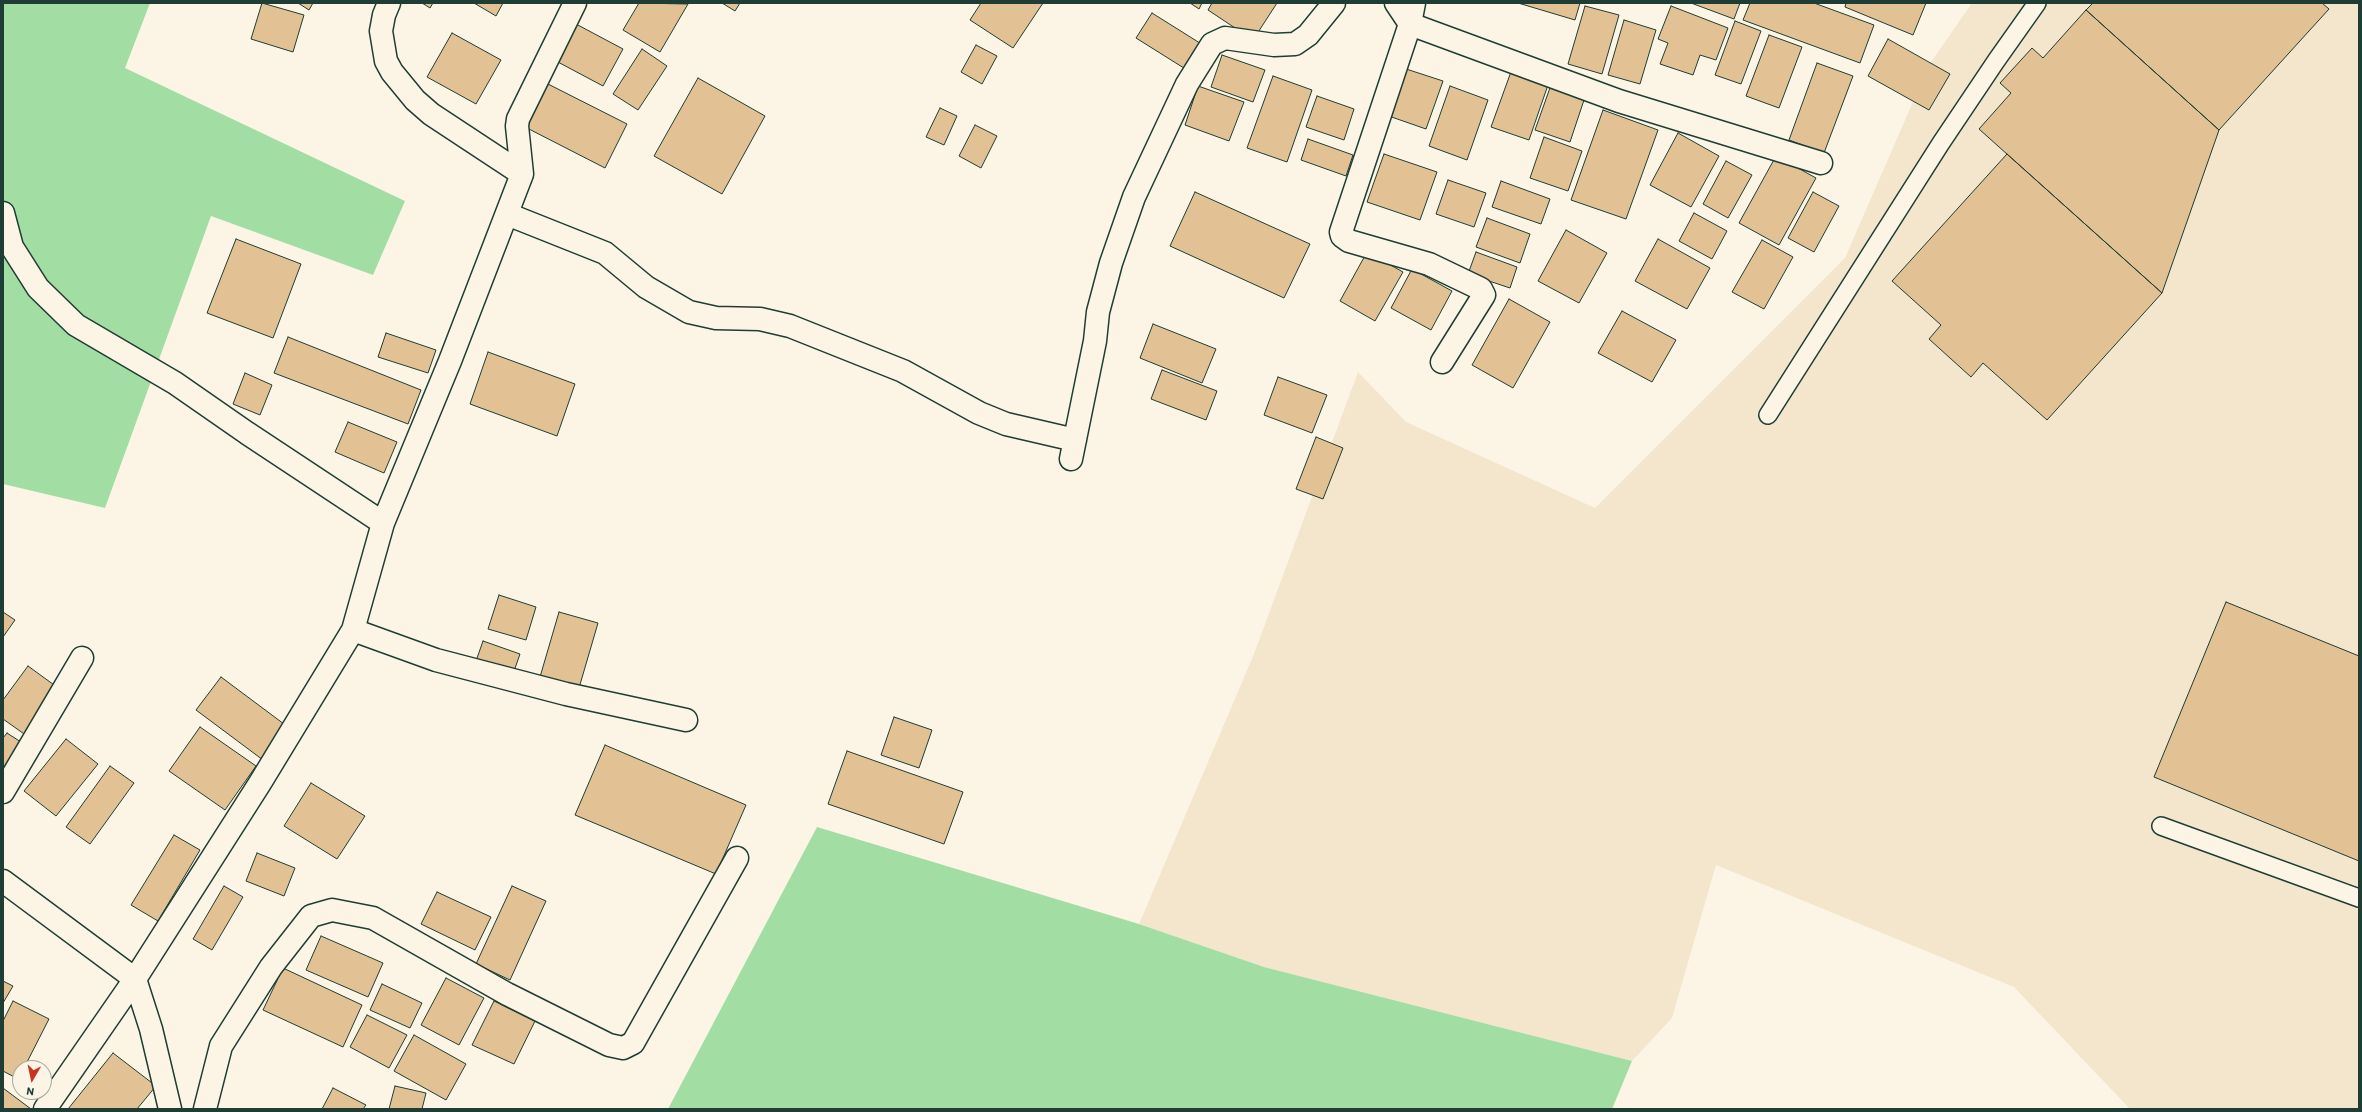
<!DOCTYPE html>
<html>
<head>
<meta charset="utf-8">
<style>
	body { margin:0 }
	#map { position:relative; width:2362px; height:1112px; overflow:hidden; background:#fcf5e5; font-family:Itim,sans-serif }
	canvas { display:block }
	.frame { position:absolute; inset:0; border:4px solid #1f3d34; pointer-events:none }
	.north { position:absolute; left:12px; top:1060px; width:40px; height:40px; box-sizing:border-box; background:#fcf5e5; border:1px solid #a4ab9e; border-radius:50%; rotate:189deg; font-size:11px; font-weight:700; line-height:16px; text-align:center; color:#1f3d34 }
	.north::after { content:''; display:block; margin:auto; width:14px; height:18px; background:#c8321e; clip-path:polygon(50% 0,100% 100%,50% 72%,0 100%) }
</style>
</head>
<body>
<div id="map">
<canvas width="2362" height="1112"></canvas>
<div class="frame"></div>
<div class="north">N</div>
</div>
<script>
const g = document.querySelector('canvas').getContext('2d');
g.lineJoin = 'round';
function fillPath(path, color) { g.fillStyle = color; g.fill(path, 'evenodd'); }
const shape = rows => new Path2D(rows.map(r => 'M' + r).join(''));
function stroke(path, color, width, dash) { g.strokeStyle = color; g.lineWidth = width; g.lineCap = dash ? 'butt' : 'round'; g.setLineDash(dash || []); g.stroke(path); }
fillPath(shape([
	[1972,3,2359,3,2359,1109,2130,1109,2014,987,1716,865,1672,1018,1632,1061,1264,967,1139,924,1254,654,1358,372,1406,422,1595,508,1845,258,1929,65]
]), '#f4e5cd');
fillPath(shape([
	[3,3,150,3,125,68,405,201,373,275,211,216,105,508,3,484],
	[817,827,1139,924,1264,967,1632,1061,1612,1109,668,1109]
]), '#a2dea4');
const building = shape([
	[262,3,304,15,293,52,251,39,262,3],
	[298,3,313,3,309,10,298,3],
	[422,3,433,3,430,8,422,3],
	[474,3,503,3,496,16,474,3],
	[639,3,688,4,660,52,623,30,639,3],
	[722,3,740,3,735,11,722,3],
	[981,3,1043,3,1013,48,970,20,981,3],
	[1190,3,1202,3,1199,9,1190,3],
	[1212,3,1277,3,1253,40,1208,10,1212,3],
	[1518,3,1580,3,1575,20,1518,3],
	[1691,3,1740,3,1734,19,1691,3],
	[1750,3,1814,3,1874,25,1860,63,1743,20,1750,3],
	[1846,3,1926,3,1913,35,1845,7,1846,3],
	[2093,3,2322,3,2329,9,2219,130,2086,10,2093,3],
	[1585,6,1619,15,1602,74,1568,64,1585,6],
	[1671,6,1728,28,1716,60,1700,55,1693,75,1660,64,1668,43,1658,39,1671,6],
	[2086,10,2219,130,2162,293,1979,129,2011,93,2000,83,2032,48,2043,58,2086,10],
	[1152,13,1203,45,1187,70,1136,38,1152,13],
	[1624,20,1656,30,1640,84,1608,75,1624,20],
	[1735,21,1761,31,1741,84,1715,75,1735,21],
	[576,24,623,49,603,86,556,61,576,24],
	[452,33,501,60,476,104,427,77,452,33],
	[1769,35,1802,47,1779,108,1746,96,1769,35],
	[1888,39,1950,74,1929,110,1868,76,1888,39],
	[976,45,997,56,982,84,961,72,976,45],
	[642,49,667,66,638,110,613,94,642,49],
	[1222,55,1265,70,1253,102,1211,87,1222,55],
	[1817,63,1853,76,1824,153,1789,140,1817,63],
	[1400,67,1443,81,1426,129,1383,114,1400,67],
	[1512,69,1549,82,1529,140,1491,127,1512,69],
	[1273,76,1312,90,1287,162,1247,148,1273,76],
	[698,78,765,116,722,194,654,156,698,78],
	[548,84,627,124,605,168,525,127,548,84],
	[1551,85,1585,97,1570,142,1535,130,1551,85],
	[1198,86,1244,102,1229,141,1185,125,1198,86],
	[1450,86,1488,100,1467,160,1429,146,1450,86],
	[1317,96,1354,109,1344,140,1306,127,1317,96],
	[940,108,957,116,944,145,926,137,940,108],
	[1603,110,1658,130,1626,219,1571,200,1603,110],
	[975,125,997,136,981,168,959,156,975,125],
	[1678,133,1719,156,1691,207,1650,185,1678,133],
	[1544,137,1582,151,1568,191,1530,178,1544,137],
	[1308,139,1353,155,1346,176,1301,160,1308,139],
	[1384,154,1437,172,1420,220,1367,202,1384,154],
	[2007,154,2162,293,2047,420,1983,363,1971,377,1929,339,1941,325,1892,281,2007,154],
	[1776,156,1816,178,1779,245,1739,223,1776,156],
	[1726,161,1752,175,1728,218,1703,204,1726,161],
	[1448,180,1486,193,1474,227,1436,214,1448,180],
	[1501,181,1550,199,1541,224,1492,207,1501,181],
	[1195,192,1310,244,1284,298,1170,246,1195,192],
	[1813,192,1839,206,1814,252,1788,238,1813,192],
	[1694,213,1727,231,1712,259,1679,241,1694,213],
	[1487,218,1530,234,1520,263,1476,247,1487,218],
	[1566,230,1607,253,1579,303,1538,281,1566,230],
	[236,239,301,264,273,338,207,313,236,239],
	[1658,239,1710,268,1687,309,1635,281,1658,239],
	[1762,240,1793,257,1764,309,1732,292,1762,240],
	[1367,252,1403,272,1375,321,1340,301,1367,252],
	[1476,252,1517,267,1510,288,1468,274,1476,252],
	[1412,269,1452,291,1431,330,1391,308,1412,269],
	[1509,299,1550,322,1513,388,1472,365,1509,299],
	[1622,311,1676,340,1652,382,1598,353,1622,311],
	[1153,324,1216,349,1202,383,1140,358,1153,324],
	[386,333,436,350,428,373,378,357,386,333],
	[288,337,421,390,408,424,274,373,288,337],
	[488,352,575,384,557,436,470,404,488,352],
	[1162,370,1217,391,1206,420,1151,399,1162,370],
	[245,373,272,385,260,415,233,404,245,373],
	[1278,377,1327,395,1312,433,1264,415,1278,377],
	[348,422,397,442,384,473,335,452,348,422],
	[1316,437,1343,448,1323,499,1296,489,1316,437],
	[499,595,536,607,526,640,488,629,499,595],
	[2226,602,2359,656,2359,861,2154,777,2226,602],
	[3,612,15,620,3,637,3,612],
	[559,612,598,623,579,688,540,677,559,612],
	[483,641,520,654,513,674,476,661,483,641],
	[28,666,61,690,27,736,3,719,3,700,28,666],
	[221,677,288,727,263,760,196,710,221,677],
	[894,717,932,730,919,768,881,755,894,717],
	[200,727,256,766,225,810,169,771,200,727],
	[7,733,24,744,3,774,3,738,7,733],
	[66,739,98,764,56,816,24,791,66,739],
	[605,745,746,805,716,874,575,815,605,745],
	[847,751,963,792,944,844,828,804,847,751],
	[110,766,134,783,90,844,66,827,110,766],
	[311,783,365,816,337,859,284,826,311,783],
	[174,835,200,850,158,921,131,905,174,835],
	[257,853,295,868,284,896,246,881,257,853],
	[224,886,243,897,212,950,193,939,224,886],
	[512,886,546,901,510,980,476,964,512,886],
	[437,892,491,917,475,950,421,924,437,892],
	[321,936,383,963,368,997,306,970,321,936],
	[283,968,362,1005,343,1047,263,1010,283,968],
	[446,978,484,998,459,1045,421,1025,446,978],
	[3,981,13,986,3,1003,3,981],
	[382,984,422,1003,410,1028,370,1010,382,984],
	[13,1001,49,1019,24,1068,20,1068,18,1079,3,1071,3,1021,13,1001],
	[494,1001,535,1021,514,1064,472,1045,494,1001],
	[367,1015,407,1035,389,1068,350,1047,367,1015],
	[414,1035,466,1064,446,1100,394,1071,414,1035],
	[113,1053,156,1086,137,1109,68,1109,113,1053],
	[395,1086,426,1093,422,1109,389,1109,395,1086],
	[3,1088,31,1109,3,1109,3,1088],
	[333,1088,366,1105,363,1109,322,1109,333,1088]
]);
fillPath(building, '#e2c194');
stroke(building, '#1f3d34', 1);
const lane = shape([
	[1768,415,1941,143,1996,61,2037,3],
	[2161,826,2359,898]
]);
const street = shape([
	[389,3,384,15,381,31,386,61,392,72,415,100,431,114,522,174],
	[1396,3,1410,24,1619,101,1821,163],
	[1414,3,1410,24,1341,232,1342,236,1349,241,1429,264,1481,289,1484,295,1442,362],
	[3,213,12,247,38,288,76,325,175,383,247,433,383,523],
	[507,214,605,253,646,287,689,312,716,318,760,319,790,326,903,371,979,413,1006,424,1075,440],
	[1071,459,1095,341,1098,312,1111,263,1134,197,1187,84,1212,44,1225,38,1274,45,1295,44,1308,35,1334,3],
	[353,630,436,660,566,694,686,720],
	[3,792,82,658],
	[3,881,135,979,151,1029,170,1109],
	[45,1109,135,979,260,783,353,630,383,523,450,361,522,174,517,126,518,119,575,3],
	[205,1109,221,1046,271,967,311,916,332,910,373,918,507,994,609,1045,623,1048,633,1043,737,858]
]);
stroke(lane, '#1f3d34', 20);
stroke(street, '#1f3d34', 25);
stroke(lane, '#fcf5e5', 17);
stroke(street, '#fcf5e5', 22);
</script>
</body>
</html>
